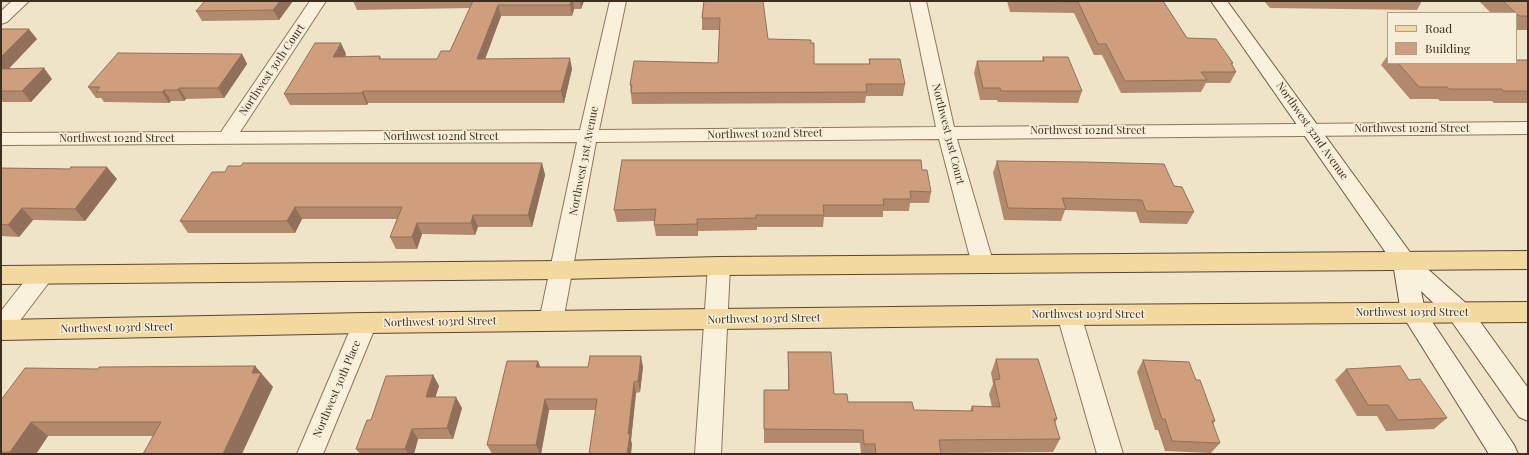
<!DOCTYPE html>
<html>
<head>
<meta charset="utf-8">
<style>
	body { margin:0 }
	#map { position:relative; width:1529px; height:455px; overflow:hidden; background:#f0e4c8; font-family:"Playfair Display",serif }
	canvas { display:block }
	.frame { position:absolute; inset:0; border:2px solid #3d2e20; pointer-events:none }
	.legend { position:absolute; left:1387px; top:12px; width:130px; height:52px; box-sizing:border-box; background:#f7eed8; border:1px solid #ada18e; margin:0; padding:5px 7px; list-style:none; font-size:12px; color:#3d2e20 }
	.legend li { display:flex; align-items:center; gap:8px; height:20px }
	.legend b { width:20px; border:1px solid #ada18e }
</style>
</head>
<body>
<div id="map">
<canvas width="1529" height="455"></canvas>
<div class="frame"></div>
<ul class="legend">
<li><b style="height:5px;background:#f3d9a0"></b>Road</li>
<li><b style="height:11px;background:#cf9f7d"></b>Building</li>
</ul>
</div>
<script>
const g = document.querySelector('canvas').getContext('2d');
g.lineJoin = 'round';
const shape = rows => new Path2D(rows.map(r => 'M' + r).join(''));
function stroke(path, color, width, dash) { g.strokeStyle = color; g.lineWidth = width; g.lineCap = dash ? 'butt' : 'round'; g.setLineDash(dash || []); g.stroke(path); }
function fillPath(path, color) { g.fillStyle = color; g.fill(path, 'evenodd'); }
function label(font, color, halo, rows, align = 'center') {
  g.font = font + ' "Playfair Display",serif'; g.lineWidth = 3; g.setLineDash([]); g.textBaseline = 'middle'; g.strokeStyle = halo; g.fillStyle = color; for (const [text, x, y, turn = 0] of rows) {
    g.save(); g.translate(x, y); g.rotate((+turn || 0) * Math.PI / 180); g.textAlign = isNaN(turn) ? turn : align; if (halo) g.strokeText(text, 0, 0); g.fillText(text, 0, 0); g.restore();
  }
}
const minor = shape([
	[12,1,29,1,7,22,1,24,1,11,12,1],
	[310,1,326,1,240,132,580,130,610,1,626,1,599,130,936,127,910,1,926,1,954,127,1528,122,1528,134,957,139,994,265,991,271,983,273,975,271,972,265,939,139,596,142,563,321,559,328,551,330,543,328,539,321,577,142,1,145,1,133,221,132,310,1],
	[719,258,727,260,730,266,721,454,695,454,708,266,711,260,719,258],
	[42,266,50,269,53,275,50,281,9,335,1,337,1,311,34,269,42,266],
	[1069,306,1077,308,1081,315,1123,454,1097,454,1057,315,1061,308,1069,306],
	[365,314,373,316,377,323,323,454,297,454,353,323,357,316,365,314]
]);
const secondary = shape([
	[1211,1,1227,1,1412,255,1468,305,1528,388,1528,421,1519,417,1450,319,1421,291,1425,311,1514,445,1518,454,1489,454,1401,313,1393,263,1211,1]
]);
const primary = shape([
	[1528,251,1528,269,719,275,562,279,1,284,1,266,562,261,719,257,1528,251],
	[1528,302,1528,322,1069,325,365,333,1,340,1,320,365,313,1069,305,1528,302]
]);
stroke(minor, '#8d765c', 2);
stroke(secondary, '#6f573f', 2);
stroke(primary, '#5b4430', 2);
fillPath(minor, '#faf1dc');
fillPath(secondary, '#faf1dc');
fillPath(primary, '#f3d9a0');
fillPath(shape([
	[293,1,279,20,202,21,196,11],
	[353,1,584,1,581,9,574,9,572,16,501,16,485,59,572,69,564,103,368,103,367,105,290,105,284,94,346,54,345,57,380,56,381,59,437,59,450,51,470,8,357,10],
	[704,1,768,39,811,43,814,64,869,64,869,59,905,84,903,96,866,96,865,103,632,104,630,85,718,63,719,30,702,30,702,18],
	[1007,1,1163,1,1187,38,1233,63,1232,65,1236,72,1230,83,1206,83,1201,92,1121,93,1102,55,1094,55,1074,13,1010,12],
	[1264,1,1422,1,1417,10,1270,8],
	[1479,1,1528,1,1528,30,1516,30,1516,13,1491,13],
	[1,29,37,39,9,68,52,79,31,102,1,102],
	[242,54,247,64,224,98,186,99,184,101,171,101,169,103,104,102,101,98,96,98,88,87],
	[1388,55,1388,63,1516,63,1528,60,1528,103,1494,103,1492,101,1440,101,1438,99,1410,99,1381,65],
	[1043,57,1082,91,1078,103,998,102,997,100,980,100,974,73,977,61,1042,61],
	[997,161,1174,186,1194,212,1187,224,1140,223,1136,212,1065,210,1061,221,1004,220,993,173],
	[542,163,545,175,532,227,478,227,475,235,422,234,417,249,396,249,390,237,397,219,302,219,295,233,188,233,180,221,225,172],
	[1,168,70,169,117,179,85,221,33,220,19,237,1,236],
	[922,170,931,192,929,203,910,203,909,211,883,211,883,217,824,217,823,227,757,227,757,230,698,231,698,236,656,236,654,225,655,221,617,222,614,210],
	[788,352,834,394,848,402,914,410,970,411,972,406,992,407,989,394,993,384,991,373,996,359,1057,419,1055,423,1060,439,1053,452,941,453,941,454,861,454,860,443,764,443,764,390,788,390],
	[1143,360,1196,380,1215,421,1213,424,1220,443,1211,453,1165,451,1158,430,1155,430,1137,372],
	[538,361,540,367,643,367,640,392,636,393,631,440,632,445,595,410,549,410,541,454,492,454,487,445],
	[255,366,273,387,153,436,48,436,36,454,1,454,1,400,98,369],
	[1346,369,1409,380,1447,418,1434,429,1386,431,1377,416,1357,416,1335,380],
	[433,375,439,386,435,397,462,408,453,439,418,439,414,454,360,454,356,449,371,420]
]), '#b2896c');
fillPath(shape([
	[280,1,293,1,279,20,273,10],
	[571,1,573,1,574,9,572,16,570,5],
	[580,1,584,1,581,9],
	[498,5,501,16,481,70,477,59],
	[29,29,37,39,1,77,1,57],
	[341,43,346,54,339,69,333,57],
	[242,54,247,64,224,98,218,88],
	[570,58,572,69,564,103,561,91],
	[44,68,52,79,31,102,22,91],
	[179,88,186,99,184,101,178,90],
	[164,90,171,101,169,103,162,92],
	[363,91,368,103,367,105,362,93],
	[542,163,545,175,532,227,528,215],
	[107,167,117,179,85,221,75,209],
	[295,207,302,219,295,233,287,221],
	[22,208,33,220,19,237,8,225],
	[473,215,478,227,475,235,471,223],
	[697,219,698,231,698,236,697,224],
	[417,223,422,234,417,249,412,237],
	[641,356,643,367,640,392,638,381],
	[538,361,542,372,536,367],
	[255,366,273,387,242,454,223,454,252,373],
	[433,375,439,386,432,408,426,397],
	[634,382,636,393,631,440,632,445,631,454,627,454,628,434],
	[456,397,462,408,453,439,447,428],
	[545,399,549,410,541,454,540,454,536,445],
	[31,422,48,436,36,454,12,454,10,452],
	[412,429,418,439,414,454,409,454,405,449]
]), '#916f58');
const building = shape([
	[205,1,280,1,273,10,196,11,205,1],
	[473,1,571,1,570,5,498,5,477,59,570,58,561,91,363,91,362,93,284,94,315,43,341,43,333,57,380,56,379,59,437,59,441,51,450,51,473,1],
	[704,1,763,1,768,39,811,40,811,43,814,43,814,64,870,64,869,59,900,59,905,84,866,84,867,92,631,93,632,85,630,85,634,61,718,63,720,18,702,18,704,1],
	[1031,1,1163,1,1187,38,1216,39,1233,63,1231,63,1236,72,1201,72,1207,80,1125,81,1106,44,1098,44,1078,2,1031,1],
	[1503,1,1528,1,1528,16,1519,16,1503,1],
	[1,29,29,29,1,57,1,29],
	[118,53,242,54,218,88,179,88,178,90,164,90,162,92,96,92,100,87,88,87,118,53],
	[1043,57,1068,57,1082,91,1001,91,1000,88,983,88,977,61,1044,61,1043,57],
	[1516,60,1528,60,1528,91,1503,91,1502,89,1449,89,1447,87,1419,87,1398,63,1516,63,1516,60],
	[44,68,22,91,1,91,1,69,44,68],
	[622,160,921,160,922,170,927,170,931,192,910,191,911,199,883,199,884,205,823,205,824,215,756,215,756,218,697,219,697,224,654,225,656,209,614,210,622,160],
	[997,161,1085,162,1164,164,1174,186,1182,187,1194,212,1146,211,1142,200,1062,198,1066,209,1008,208,997,161],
	[243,163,542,163,528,215,473,215,471,223,417,223,412,237,390,237,402,207,295,207,287,221,180,221,212,172,225,172,228,166,241,166,243,163],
	[71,167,107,167,75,209,22,208,8,225,1,224,1,168,70,169,71,167],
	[788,352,831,352,834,394,847,394,848,402,912,402,914,410,973,411,972,406,1000,407,994,380,1000,379,996,359,1038,359,1057,419,1054,419,1060,439,939,440,941,454,876,454,875,444,864,444,863,430,764,429,764,390,789,390,788,352],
	[590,356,641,356,638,381,634,382,628,434,630,434,627,454,589,454,597,399,545,399,536,445,487,445,507,361,538,361,536,367,588,367,590,356],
	[1143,360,1189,362,1196,380,1200,380,1215,421,1212,421,1220,443,1172,441,1165,419,1162,419,1143,360],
	[255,366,252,373,261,373,223,454,143,454,161,422,31,422,10,452,1,452,1,400,25,368,98,369,99,367,255,366],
	[1400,366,1409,380,1420,379,1447,418,1398,420,1388,405,1368,405,1346,369,1400,366],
	[433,375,426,397,456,397,447,428,412,429,405,449,356,449,367,420,371,420,386,376,433,375]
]);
fillPath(building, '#cf9f7d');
stroke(building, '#916f58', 1);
label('11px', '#3d2e20', '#f7eed8', [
	["Northwest 30th Court",272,70,-56],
	["Northwest 102nd Street",1412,129],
	["Northwest 102nd Street",1088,131],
	["Northwest 32nd Avenue",1312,131,55],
	["Northwest 102nd Street",765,134,-1],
	["Northwest 31st Court",948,134,76],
	["Northwest 102nd Street",441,137],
	["Northwest 102nd Street",117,139],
	["Northwest 31st Avenue",584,161,-79],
	["Northwest 103rd Street",1412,313],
	["Northwest 103rd Street",1088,315],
	["Northwest 103rd Street",764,319,-1],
	["Northwest 103rd Street",440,322,-1],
	["Northwest 103rd Street",117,328,-1],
	["Northwest 30th Place",337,389,-67]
]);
</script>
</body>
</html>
